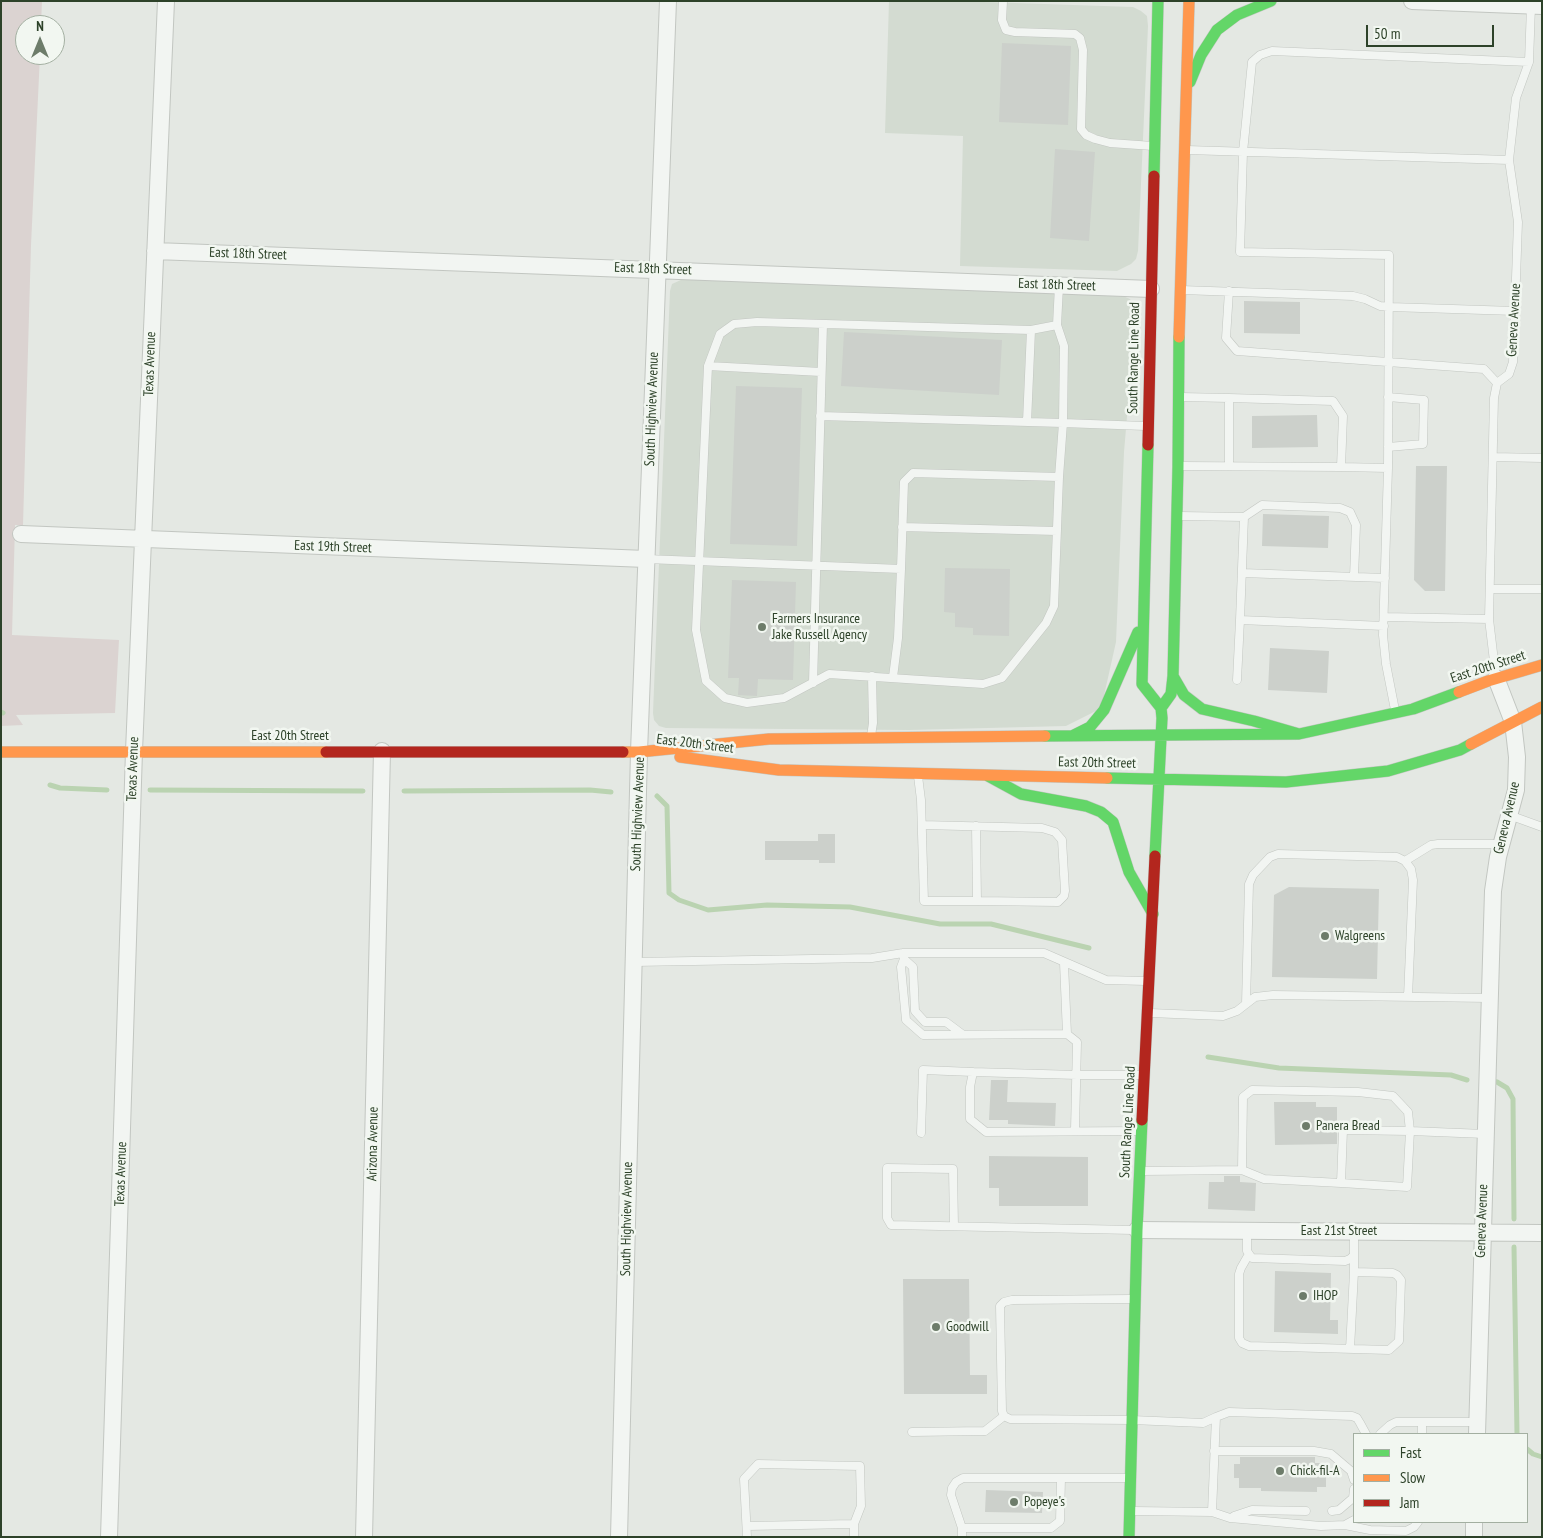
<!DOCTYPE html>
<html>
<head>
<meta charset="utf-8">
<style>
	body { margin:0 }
	#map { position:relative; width:1543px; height:1538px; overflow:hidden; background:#e4e8e3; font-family:"PT Sans Narrow",sans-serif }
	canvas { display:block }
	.frame { position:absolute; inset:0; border:2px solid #2d4229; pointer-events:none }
	.legend { position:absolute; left:1353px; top:1433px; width:175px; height:90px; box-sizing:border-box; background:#f2f7f1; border:1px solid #a3afa1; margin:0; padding:6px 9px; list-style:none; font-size:15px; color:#2d4229 }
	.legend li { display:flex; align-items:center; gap:10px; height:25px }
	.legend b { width:25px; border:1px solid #a3afa1 }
	.north { position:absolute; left:15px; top:15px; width:50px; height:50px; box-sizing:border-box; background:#f2f7f1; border:1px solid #a3afa1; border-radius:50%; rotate:0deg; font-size:14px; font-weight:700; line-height:20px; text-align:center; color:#2d4229 }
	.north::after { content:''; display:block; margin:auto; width:18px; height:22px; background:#6d7c6a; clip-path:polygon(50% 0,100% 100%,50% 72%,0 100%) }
	.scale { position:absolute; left:1366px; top:25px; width:128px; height:22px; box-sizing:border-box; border:2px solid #2d4229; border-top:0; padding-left:6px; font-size:15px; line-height:18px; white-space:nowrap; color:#2d4229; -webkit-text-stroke:4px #f2f7f1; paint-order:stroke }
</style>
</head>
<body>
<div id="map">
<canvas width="1543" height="1538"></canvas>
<div class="frame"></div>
<ul class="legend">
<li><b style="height:6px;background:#63d668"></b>Fast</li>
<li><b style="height:6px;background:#ff974d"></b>Slow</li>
<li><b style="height:6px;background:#b3261e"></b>Jam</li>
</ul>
<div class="north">N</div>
<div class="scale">50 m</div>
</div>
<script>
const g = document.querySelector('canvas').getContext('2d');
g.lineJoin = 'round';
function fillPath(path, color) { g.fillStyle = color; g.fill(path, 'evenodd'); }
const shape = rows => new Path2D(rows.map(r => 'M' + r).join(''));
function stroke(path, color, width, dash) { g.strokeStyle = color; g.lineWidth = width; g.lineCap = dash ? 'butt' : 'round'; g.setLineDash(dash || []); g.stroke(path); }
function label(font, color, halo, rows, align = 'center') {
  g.font = font + ' "PT Sans Narrow",sans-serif'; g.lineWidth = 5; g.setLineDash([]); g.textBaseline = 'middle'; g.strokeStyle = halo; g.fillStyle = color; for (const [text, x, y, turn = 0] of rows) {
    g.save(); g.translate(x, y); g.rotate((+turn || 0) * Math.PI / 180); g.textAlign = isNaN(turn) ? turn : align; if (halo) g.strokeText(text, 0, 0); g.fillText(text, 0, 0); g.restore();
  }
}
fillPath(shape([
	[889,1,955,1,1133,7,1141,11,1147,16,1148,26,1138,251,1136,259,1131,264,1117,271,960,266,963,136,885,133],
	[683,279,1123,296,1130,299,1136,311,1124,452,1116,642,1103,700,1096,711,1066,726,909,730,666,728,659,726,654,720,653,713,670,291,672,284]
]), '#d3dbd1');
fillPath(shape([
	[1,1,42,1,41,25,25,25,25,55,40,55,31,245,23,525,15,525,12,635,119,640,115,713,16,715,23,725,1,726]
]), '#dbd3d1');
stroke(shape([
	[1,712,3,713],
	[50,785,60,788,107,790],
	[150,790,363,791],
	[404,791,590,790,611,792],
	[657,796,667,806,669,893,679,900,708,910,767,905,850,907,940,924,991,924,1089,948],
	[1208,1057,1279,1068,1451,1075,1467,1080],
	[1497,1082,1507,1088,1513,1099,1514,1219],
	[1514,1247,1517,1434],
	[1527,1449,1533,1454,1542,1457]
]), '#bad3b1', 5);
fillPath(shape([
	[1002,43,1071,46,1068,125,999,122],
	[1055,149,1095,152,1089,241,1050,238],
	[1244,301,1300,302,1300,334,1244,333],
	[844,332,1002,340,999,395,841,386],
	[736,386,802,388,797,546,730,544],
	[1317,415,1318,447,1252,448,1252,416],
	[1416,466,1447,466,1445,591,1425,591,1414,580],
	[1263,514,1329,516,1328,548,1262,546],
	[945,568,1010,569,1009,636,973,635,973,628,955,627,955,613,944,612],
	[732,580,796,582,793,680,758,679,757,696,738,695,739,678,728,678],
	[1270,648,1329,651,1327,693,1268,690],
	[818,834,835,834,835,863,819,863,819,860,765,860,765,841,818,841],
	[1289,887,1379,889,1377,979,1272,977,1274,895],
	[991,1080,1008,1080,1007,1102,1056,1103,1055,1126,1008,1124,1008,1120,989,1120],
	[1274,1102,1316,1102,1316,1107,1337,1107,1337,1144,1275,1145],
	[989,1156,1088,1157,1088,1206,999,1206,999,1188,989,1188],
	[1224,1176,1240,1176,1240,1182,1256,1183,1255,1211,1208,1209,1209,1182,1224,1182],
	[1275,1271,1331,1273,1330,1320,1338,1320,1338,1334,1274,1332],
	[903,1279,969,1279,970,1375,987,1375,987,1394,904,1394],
	[1240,1457,1315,1457,1315,1463,1326,1463,1326,1487,1317,1487,1317,1492,1261,1491,1261,1488,1239,1488,1239,1478,1234,1478,1234,1464,1240,1464],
	[986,1490,1043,1492,1042,1513,985,1512]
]), '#ccd0cb');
const lane = shape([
	[1003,1,1002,20,1006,30,1015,32,1075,34,1080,38,1083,50,1081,129,1086,135,1095,139,1110,143,1153,146],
	[1187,150,1509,160],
	[1181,290,1353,296,1365,299,1380,306,1390,307,1515,311],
	[1229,291,1226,338,1237,351,1484,369,1497,383],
	[1057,325,1031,330,757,322,734,324,720,334,708,366,696,630,706,681,725,698,747,703,784,698,829,674,983,684,1002,678,1046,623,1054,606,1059,477],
	[708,366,821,372],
	[1181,397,1229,398,1229,466],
	[820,416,1063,423,1064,346,1057,325,1059,286],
	[1027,422,1031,330],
	[1388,447,1423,444,1424,400,1388,397],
	[1493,457,1542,458],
	[1182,466,1341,467,1343,416,1333,401,1229,398],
	[1341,467,1388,468,1383,635,1386,664,1395,710],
	[1388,468,1389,255,1240,252,1243,152,1252,62,1260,55,1272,51,1529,62],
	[1181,516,1244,517,1240,620],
	[1244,517,1262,505,1340,508,1350,512,1356,525,1354,577],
	[902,527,1057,531],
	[646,559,901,569,904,482,913,473,1059,477,1063,423,1145,426],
	[1242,573,1385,578],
	[1490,589,1542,589],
	[1384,617,1489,619],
	[893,677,898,638,901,569],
	[1496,678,1489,619,1494,398,1497,383,1509,374,1513,362,1518,222,1509,160,1516,98,1529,62,1531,6],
	[1237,680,1240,620,1384,626],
	[813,683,823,324],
	[871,736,873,723,872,676],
	[918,776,921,800,924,901,977,901,976,826],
	[1509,815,1542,827],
	[922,825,1042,828,1055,832,1062,840,1065,891,1064,896,1058,902,977,901],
	[1405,861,1431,845,1438,844,1501,844],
	[903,953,904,959,901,967,906,1020,923,1035,1067,1034,1077,1042,1075,1130],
	[904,959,913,967,915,1011,925,1022,946,1022,962,1034],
	[634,962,872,958,903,953,1044,953,1106,980,1146,981],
	[1064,963,1067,1034],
	[1246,1004,1249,884,1253,875,1270,857,1278,854,1397,857,1405,861,1411,869,1413,880,1408,997],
	[1150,1013,1223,1016,1237,1011,1255,997,1273,995,1489,998],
	[1139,1131,986,1132,970,1119,970,1087,973,1072,1077,1075,1140,1075],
	[921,1133,923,1070,973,1072],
	[1142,1171,1242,1170],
	[1341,1183,1264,1179,1242,1170,1243,1097,1252,1090,1358,1092,1393,1096,1408,1112,1410,1131,1407,1187,1341,1183,1343,1130,1410,1131,1485,1134],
	[954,1226,953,1169,887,1168,887,1218,891,1225,1133,1230],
	[1247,1231,1247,1251,1252,1258,1345,1261,1350,1259,1354,1255,1354,1232],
	[1249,1254,1241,1268,1239,1274,1239,1338,1242,1343,1249,1346,1389,1350,1399,1341,1401,1280,1397,1275,1393,1273,1354,1272,1354,1255],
	[1131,1299,1012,1300,1004,1302,1000,1306,1002,1411,1004,1416,1010,1419,1132,1420,1203,1423,1216,1417],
	[1350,1349,1354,1272],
	[912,1432,985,1431,1004,1416],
	[1380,1434,1390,1425,1396,1422,1477,1422],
	[1422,1434,1422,1422],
	[1214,1451,1314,1451,1331,1454,1351,1471,1354,1480],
	[1134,1511,1212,1512],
	[1332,1511,1339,1510,1353,1498,1354,1489],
	[1234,1516,1252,1510,1306,1511],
	[1354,1520,1345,1525,1321,1526,1230,1518,1212,1512,1216,1417,1229,1412,1352,1416,1357,1418,1360,1423,1366,1434],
	[1345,1525,1370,1530,1406,1531,1414,1527,1418,1522],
	[747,1526,854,1524],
	[962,1528,1051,1528,1060,1521,1061,1478],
	[747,1537,744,1479,758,1464,860,1466,861,1506,854,1524,854,1537],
	[962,1537,962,1528,951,1495,952,1488,956,1482,963,1478,1128,1478]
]);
const street = shape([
	[1412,1,1542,6],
	[155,251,1151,289],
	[21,534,646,559],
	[1137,1230,1542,1233],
	[1477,1434,1493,891,1498,857,1516,790,1517,757,1513,722,1496,678],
	[109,1537,134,751,166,1],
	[364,1537,382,751],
	[619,1537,639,752,668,1],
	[1474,1537,1474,1522]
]);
const fast = shape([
	[1190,82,1201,55,1217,30,1237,15,1271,1],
	[1154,176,1158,1],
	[1148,445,1142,684,1161,708,1162,718,1155,856],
	[1173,676,1184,695,1202,709,1254,721,1299,734],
	[1161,708,1171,694,1173,676,1178,467,1179,337],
	[1045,736,1299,734,1413,709,1459,692],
	[1072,736,1090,727,1104,710,1138,632],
	[988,776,1021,794,1086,806,1101,812,1113,822,1129,872,1153,914],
	[1107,778,1286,782,1388,771,1460,750,1471,744],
	[1129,1537,1137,1230,1142,1120]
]);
const slow = shape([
	[1179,337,1189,1],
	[1459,692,1488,681,1542,665],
	[1471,744,1542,707],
	[1,752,326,752],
	[623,752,639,752,769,739,1045,736],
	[680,757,779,770,1107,778]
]);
const jam = shape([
	[1148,445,1154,176],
	[326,752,623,752],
	[1142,1120,1155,856]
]);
stroke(lane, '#c2c6c1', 9);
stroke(street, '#c2c6c1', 18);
stroke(fast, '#c2c6c1', 12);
stroke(slow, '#c2c6c1', 12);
stroke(jam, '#c2c6c1', 12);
stroke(lane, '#f2f5f2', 8);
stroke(street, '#f2f5f2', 16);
stroke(fast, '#63d668', 11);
stroke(slow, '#ff974d', 11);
stroke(jam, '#b3261e', 11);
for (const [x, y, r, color] of [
	[762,627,5,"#6d7c6a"],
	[1325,936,5,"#6d7c6a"],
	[1306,1126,5,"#6d7c6a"],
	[1303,1296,5,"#6d7c6a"],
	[936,1327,5,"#6d7c6a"],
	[1280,1471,5,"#6d7c6a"],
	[1014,1502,5,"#6d7c6a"]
]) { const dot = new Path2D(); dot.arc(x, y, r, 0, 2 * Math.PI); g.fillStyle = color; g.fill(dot); stroke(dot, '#f2f7f1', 2); }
label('14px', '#2d4229', '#f2f7f1', [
	["East 18th Street",248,254,2],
	["East 18th Street",653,269,2],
	["East 18th Street",1057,285,2],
	["Geneva Avenue",1514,320,-87],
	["South Range Line Road",1134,358,-89],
	["Texas Avenue",150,364,-88],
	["South Highview Avenue",652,409,-88],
	["East 19th Street",333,547,2],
	["East 20th Street",1488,667,-18],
	["East 20th Street",290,736],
	["East 20th Street",695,744,7],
	["East 20th Street",1097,763,1],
	["Texas Avenue",133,769,-88],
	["South Highview Avenue",638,814,-88],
	["Geneva Avenue",1507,818,-77],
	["South Range Line Road",1128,1122,-87],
	["Arizona Avenue",373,1144,-89],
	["Texas Avenue",121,1174,-88],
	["South Highview Avenue",627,1219,-89],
	["Geneva Avenue",1482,1221,-88],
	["East 21st Street",1339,1231]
]);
label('14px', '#2d4229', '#f2f7f1', [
	["Farmers Insurance",772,619],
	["Jake Russell Agency",772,635],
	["Walgreens",1335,936],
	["Panera Bread",1316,1126],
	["IHOP",1313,1296],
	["Goodwill",946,1327],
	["Chick-fil-A",1290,1471],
	["Popeye's",1024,1502]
], 'left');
</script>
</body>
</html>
